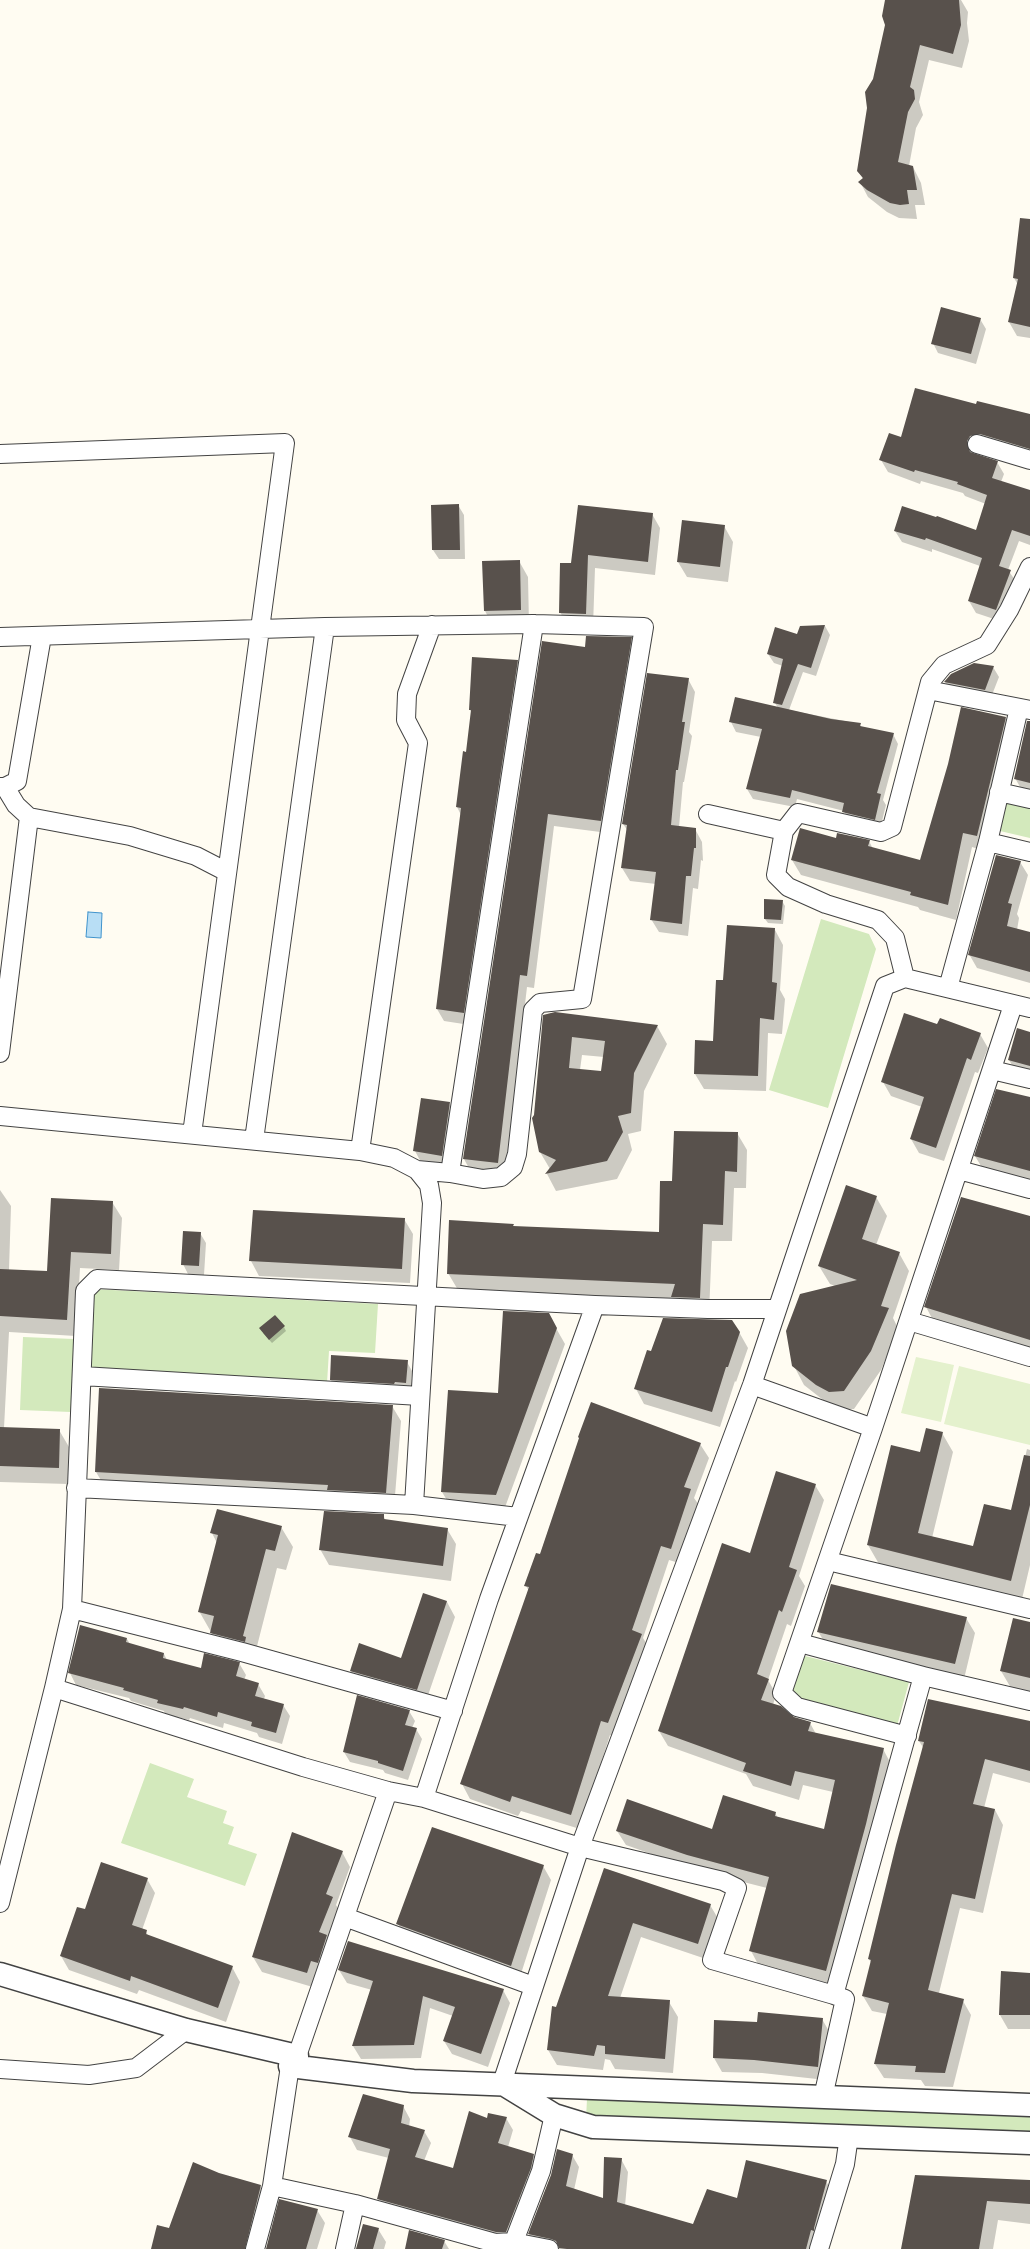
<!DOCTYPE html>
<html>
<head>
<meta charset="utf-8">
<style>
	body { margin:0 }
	canvas { display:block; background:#fffcf2 }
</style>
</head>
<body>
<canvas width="1030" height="2249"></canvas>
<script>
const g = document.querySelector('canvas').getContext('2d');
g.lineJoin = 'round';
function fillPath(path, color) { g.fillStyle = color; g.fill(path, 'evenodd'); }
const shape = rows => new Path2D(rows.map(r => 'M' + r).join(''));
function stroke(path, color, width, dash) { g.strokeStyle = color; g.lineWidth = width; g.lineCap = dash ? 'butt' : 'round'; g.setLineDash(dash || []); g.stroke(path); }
fillPath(shape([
	[1008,797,1030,802,1030,838,1000,831],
	[821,919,869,934,876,949,828,1108,769,1090],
	[93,1289,378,1304,375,1353,329,1351,327,1383,89,1370],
	[23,1337,74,1339,71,1412,20,1410],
	[801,1655,909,1682,897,1726,794,1697,791,1685],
	[150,1763,194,1779,187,1797,227,1811,223,1823,234,1827,228,1844,257,1854,245,1886,121,1843],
	[587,2099,1030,2115,1030,2135,586,2119]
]), '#d3e9bc');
fillPath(shape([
	[916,1357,954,1365,941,1422,901,1413],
	[959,1366,1030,1384,1030,1445,944,1424]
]), '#e4f1cd');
const water = shape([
	[88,912,102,913,101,938,86,937,88,912]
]);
fillPath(water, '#b8def5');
stroke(water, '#4093cc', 1);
fillPath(shape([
	[888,0,961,0,968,12,967,23,969,41,962,68,929,60,919,102,923,115,916,128,909,166,913,167,921,183,925,205,915,205,917,219,899,218,887,212,868,197,860,182,863,179,858,170,886,25],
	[1030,242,1030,338,1017,336,1009,322,1018,285,1014,278],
	[980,319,986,329,976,364,938,353,933,343],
	[977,406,1030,415,1030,458,981,445,973,453,997,462,1004,474,1001,482,1030,491,1030,545,1019,541,1008,570,1017,583,1003,622,976,613,969,601,980,566,932,549,932,552,902,542,895,531,976,531,986,504,965,496,963,493,921,481,920,484,888,472,881,460,902,439],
	[458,505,464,515,465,559,439,559,433,550],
	[652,514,660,528,655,575,595,568,593,627,568,626,560,612,572,565],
	[724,526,733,542,728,582,687,577,678,562],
	[519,561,528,577,529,625,493,626,485,611,483,562],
	[825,626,830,635,816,676,803,672,789,710,860,724,862,728,893,734,898,744,883,800,886,805,880,829,849,822,844,811,797,799,795,807,753,799,747,789,761,737,736,732,731,722,778,708,775,703,783,666,774,663,768,654,798,636],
	[631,639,638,651,608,833,554,826,534,988,527,987,505,1176,471,1172,464,1159,543,643,586,648],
	[517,661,524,673,470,1025,444,1021,437,1009,461,815,457,807,467,753,472,713,470,710],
	[993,667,999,677,990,700,951,692,945,682,951,675],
	[688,679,695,692,689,732,692,736,684,782,683,782,679,827,695,829,702,842,703,861,701,860,698,889,693,888,688,936,659,932,651,919,656,884,630,881,622,868,628,831,623,824],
	[1005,718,1014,733,985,851,972,847,956,920,920,910,918,907,801,875,792,860,837,839,869,841,873,849,921,861],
	[1030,722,1030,795,1024,794,1015,778],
	[1020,862,1028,875,1017,914,1019,918,1017,930,1030,933,1030,983,977,968,969,954],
	[782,901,785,906,783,924,768,923,765,919],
	[775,930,783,945,780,990,785,999,782,1034,768,1033,766,1091,704,1089,695,1074,714,1042,724,982],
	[544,1016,657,1026,667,1044,644,1091,641,1131,628,1134,632,1150,617,1179,556,1191,547,1174,550,1169,540,1152,536,1116],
	[582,1055,604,1057,602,1072,580,1070],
	[938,1025,980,1034,988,1048,978,1073,975,1072,944,1161,919,1153,911,1139,922,1107,891,1096,883,1082],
	[1030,1033,1030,1078,1018,1075,1009,1060],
	[1030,1099,1030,1183,984,1171,975,1156],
	[449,1104,458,1119,450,1170,423,1166,415,1151],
	[737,1133,747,1150,746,1188,734,1188,732,1241,712,1241,709,1314,674,1300,458,1290,448,1273,513,1225,514,1227,660,1234,674,1183],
	[0,1190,11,1206,9,1270,48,1273,112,1202,122,1218,119,1270,80,1268,76,1336,9,1332,4,1428,59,1430,69,1447,68,1484,0,1482],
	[876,1197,887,1216,876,1245,899,1253,909,1271,893,1318,898,1328,881,1370,854,1409,840,1410,827,1403,804,1385,794,1366,835,1286,830,1284,819,1266],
	[1030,1217,1030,1352,934,1322,926,1307],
	[404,1219,413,1234,410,1283,259,1276,251,1261],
	[200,1233,206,1243,204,1275,188,1274,183,1264],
	[548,1314,565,1344,504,1510,451,1507,442,1492],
	[284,1327,286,1331,272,1343,263,1333],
	[739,1332,748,1348,736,1382,735,1381,720,1427,644,1404,636,1389,652,1353],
	[407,1362,412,1371,411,1392,336,1389,331,1380],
	[392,1406,401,1421,394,1508,105,1487,96,1472],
	[942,1433,953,1452,932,1538,974,1548,1012,1512,1027,1449,1030,1450,1030,1565,1022,1599,879,1564,868,1545,921,1453],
	[580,1439,700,1444,709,1458,694,1498,699,1505,679,1563,669,1560,643,1638,650,1649,617,1737,610,1735,580,1829,521,1811,518,1816,470,1799,462,1784,529,1591,526,1586,540,1555],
	[815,1485,824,1500,799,1576,805,1586,791,1626,787,1624,768,1680,776,1694,773,1705,793,1718,810,1723,816,1734,883,1749,891,1764,834,1985,759,1966,751,1951,767,1888,696,1870,626,1845,617,1831,713,1831,775,1813,778,1818,825,1830,833,1792,803,1785,799,1800,753,1786,746,1774,668,1746,659,1731,750,1555],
	[383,1515,386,1521,447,1529,456,1544,451,1581,329,1565,320,1549],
	[281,1527,293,1547,286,1570,277,1568,255,1654,223,1653,199,1611,217,1543,212,1533],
	[424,1594,447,1602,455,1617,425,1704,360,1686,351,1671,402,1659],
	[966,1618,975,1633,964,1679,827,1647,818,1631],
	[1030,1624,1030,1692,1011,1688,1001,1671],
	[127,1639,130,1644,164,1654,167,1660,202,1669,239,1663,246,1675,244,1680,258,1684,265,1696,264,1699,283,1705,290,1716,282,1744,259,1737,257,1733,224,1723,223,1728,190,1718,189,1720,165,1714,164,1711,131,1701,129,1698,76,1685,70,1673],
	[409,1711,415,1721,412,1728,416,1729,422,1739,408,1780,385,1773,383,1770,350,1762,344,1752],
	[1030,1723,1030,1783,993,1773,984,1808,995,1810,1003,1825,983,1913,960,1908,939,1993,963,2001,971,2015,953,2087,925,2086,921,2080,884,2078,875,2064,887,2014,872,2011,863,1996,871,1963,869,1959,924,1749,919,1741],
	[342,1852,350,1867,336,1905,341,1913,316,1988,262,1972,253,1957],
	[543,1866,551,1880,519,1980,406,1938,398,1924],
	[605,1870,710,1905,719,1920,706,1959,641,1937,620,1998,669,2002,678,2017,673,2073,615,2069,610,2060,605,2059,603,2070,557,2065,548,2050],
	[147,1879,155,1893,142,1930,146,1932,149,1937,232,1967,240,1982,226,2022,139,1990,137,1994,69,1970,61,1956,86,1911],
	[339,1970,503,1990,510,2003,488,2067,452,2054,444,2041,453,2016,430,2008,421,2058,361,2059,353,2046,372,1990,347,1983],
	[1030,1974,1030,2029,1008,2029,1000,2015],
	[822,2019,830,2033,826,2080,762,2073,722,2072,714,2058,716,2021,758,2023],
	[403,2106,410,2119,409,2127,424,2131,431,2143,424,2161,454,2170,506,2118,513,2130,508,2147,533,2155,540,2167,513,2244,386,2211,379,2199,389,2158,357,2150,350,2137],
	[572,2155,579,2167,574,2190,604,2199,621,2159,628,2172,625,2206,694,2225,738,2200,826,2181,833,2194,816,2249,547,2249,537,2247,529,2234],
	[219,2174,260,2186,268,2199,254,2249,152,2249],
	[916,2177,1030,2181,1030,2224,998,2220,993,2249,903,2249],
	[317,2210,325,2223,317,2249,267,2249],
	[364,2225,378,2229,386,2242,384,2249,356,2249],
	[444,2241,449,2249,406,2249]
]), '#0003');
fillPath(shape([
	[885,0,959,0,961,25,953,54,920,45,910,87,914,90,915,99,908,112,898,162,913,166,917,190,907,190,909,204,900,205,890,203,867,190,858,182,863,178,857,171,867,108,865,92,873,79,885,25,882,16],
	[1020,218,1030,219,1030,327,1008,322,1018,279,1013,278],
	[941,307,981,318,971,354,931,344],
	[915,388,976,404,977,401,1030,414,1030,449,980,434,970,436,967,441,970,452,998,461,992,478,1030,490,1030,536,1012,530,999,566,1011,570,996,610,968,601,982,558,926,538,925,540,894,531,902,506,936,517,937,516,976,530,987,495,957,484,958,482,915,470,914,472,879,460,889,433,901,437],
	[459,504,460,550,432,550,431,505],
	[578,505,653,513,648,562,588,555,586,614,559,613,560,563,571,563],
	[682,520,725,525,720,567,677,562],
	[520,560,521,610,484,611,482,561],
	[825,625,811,668,798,664,782,705,773,703,783,659,767,654,775,627,797,634,800,626],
	[586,636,632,637,601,821,548,814,527,976,520,975,498,1163,463,1159,542,641,585,647],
	[472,657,518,660,464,1013,436,1009,461,808,456,807,463,751,466,752,471,710,469,710],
	[974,663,994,666,985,690,944,682,951,674],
	[647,673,689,678,682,722,685,722,678,770,676,770,671,825,696,828,696,848,694,848,691,876,686,876,682,924,650,920,656,872,621,868,627,825,622,824],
	[735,697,831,719,861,723,860,726,894,733,877,793,881,794,875,820,842,812,844,803,792,790,790,798,746,789,762,729,729,722],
	[961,707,1006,717,977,836,963,833,948,905,910,895,911,892,791,860,800,828,836,838,837,833,870,840,868,846,920,860,948,764],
	[1027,721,1030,721,1030,783,1014,779],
	[996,855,1021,861,1008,903,1012,904,1007,926,1030,932,1030,972,968,955],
	[764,899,783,900,781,920,764,919],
	[727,925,775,928,772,982,777,983,774,1020,760,1018,758,1076,694,1074,695,1040,713,1041,716,980,723,980],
	[555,1012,658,1025,634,1073,631,1113,618,1116,623,1132,607,1161,545,1174,556,1160,539,1152,532,1118,534,1115,543,1015],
	[572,1037,605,1041,601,1071,569,1068],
	[904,1013,937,1024,940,1018,981,1033,971,1060,967,1058,936,1148,910,1139,924,1097,881,1082],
	[1017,1028,1030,1032,1030,1066,1008,1060],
	[996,1089,1030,1097,1030,1171,974,1156],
	[421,1098,450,1102,442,1156,413,1151],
	[674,1131,738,1132,737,1172,725,1171,723,1225,703,1224,700,1298,671,1297,675,1284,447,1274,449,1220,514,1224,513,1226,659,1232,660,1181,672,1181],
	[846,1185,877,1196,862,1239,900,1252,881,1306,889,1308,871,1351,844,1391,829,1392,816,1385,792,1366,786,1331,800,1294,857,1280,818,1266],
	[961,1197,1030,1216,1030,1340,924,1307],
	[51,1198,113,1201,111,1254,71,1252,67,1320,0,1316,0,1269,47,1271],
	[253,1210,405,1218,402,1269,249,1261],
	[183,1231,201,1232,199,1266,181,1265],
	[503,1311,549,1313,557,1328,496,1495,441,1492,448,1390,498,1393],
	[275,1315,285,1326,269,1340,259,1328],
	[663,1318,732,1320,740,1332,728,1367,726,1367,712,1412,634,1389,647,1350,651,1351],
	[331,1355,408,1360,406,1383,395,1382,394,1384,330,1380],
	[99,1388,393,1405,386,1493,327,1490,328,1485,95,1472],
	[591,1402,701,1443,684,1487,691,1489,671,1549,661,1546,632,1630,642,1634,608,1723,601,1721,571,1815,512,1796,510,1802,460,1784,529,1587,524,1586,536,1553,540,1554,579,1438,578,1437],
	[0,1427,60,1429,59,1468,0,1466],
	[926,1428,943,1432,918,1533,973,1546,984,1504,1011,1510,1024,1455,1030,1456,1030,1505,1011,1581,867,1545,891,1445,920,1452],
	[776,1471,816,1484,789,1567,797,1570,782,1612,779,1610,757,1674,769,1679,761,1700,781,1706,794,1717,811,1722,808,1731,884,1748,866,1824,826,1971,749,1951,769,1877,687,1855,616,1831,627,1799,712,1829,723,1795,776,1812,775,1816,824,1829,835,1780,795,1771,791,1786,743,1771,746,1763,658,1731,722,1543,750,1553],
	[217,1509,282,1526,275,1551,266,1549,243,1636,246,1637,245,1642,210,1633,214,1616,198,1612,218,1535,210,1533],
	[324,1511,384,1514,384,1519,448,1528,443,1566,319,1550],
	[831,1584,967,1617,955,1664,817,1632],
	[423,1593,447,1601,417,1690,350,1671,359,1643,401,1658],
	[1013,1618,1030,1622,1030,1678,1000,1671],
	[80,1625,127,1638,126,1642,164,1653,163,1658,201,1668,204,1653,240,1662,236,1676,259,1683,255,1696,284,1704,276,1733,251,1726,252,1722,218,1712,217,1717,184,1707,183,1709,157,1703,158,1700,123,1690,124,1688,68,1673],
	[357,1695,410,1710,405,1725,417,1728,403,1771,378,1763,378,1761,343,1752],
	[928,1699,1030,1721,1030,1771,985,1759,973,1804,995,1809,975,1899,952,1894,928,1990,964,1999,945,2073,915,2072,916,2066,874,2064,889,2003,862,1996,871,1960,868,1959,896,1845,924,1742,918,1741],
	[432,1827,544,1865,511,1966,396,1924],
	[292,1832,343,1851,326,1894,333,1897,319,1932,327,1935,318,1963,311,1961,307,1973,252,1957],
	[101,1862,148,1878,132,1925,147,1930,146,1934,233,1966,218,2008,131,1976,130,1981,60,1956,77,1907,85,1909],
	[604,1868,711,1904,698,1944,633,1923,608,1996,670,2000,665,2059,605,2054,605,2046,597,2045,594,2056,547,2050,552,2006,556,2007],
	[348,1941,504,1989,481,2054,443,2041,455,2007,423,1996,414,2045,352,2046,373,1981,338,1970],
	[1001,1971,1030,1973,1030,2015,999,2015],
	[758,2012,823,2018,818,2067,754,2060,713,2058,714,2020,757,2022],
	[363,2094,404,2105,401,2123,425,2130,415,2157,453,2168,469,2111,487,2118,488,2113,507,2117,498,2143,534,2154,531,2168,506,2232,496,2232,377,2199,390,2149,348,2137],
	[557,2149,573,2154,566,2186,603,2198,604,2157,622,2158,617,2202,693,2224,707,2189,737,2198,746,2160,827,2180,814,2228,814,2231,811,2230,806,2249,567,2249,559,2248,556,2241,551,2239,528,2234,551,2175],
	[193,2162,219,2173,261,2185,245,2249,151,2249,157,2225,169,2228],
	[915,2175,1030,2180,1030,2204,987,2201,979,2249,901,2249],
	[279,2199,318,2209,306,2249,266,2249],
	[363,2224,379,2228,373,2249,356,2249],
	[409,2230,445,2240,442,2249,405,2249]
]), '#58514c');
const minor = shape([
	[977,444,1030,460],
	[0,454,285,443,192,1134],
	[0,637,325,627,534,624,644,627,582,999,540,1003,533,1010,517,1154,513,1167,501,1177,483,1179,450,1173,417,1170,394,1158,360,1151,0,1116],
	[928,690,1030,710],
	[0,787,5,787,17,781,42,636],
	[5,787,16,805,29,817,130,836,196,856,227,872],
	[999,792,1030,799],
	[708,814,784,831],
	[988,842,1030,852],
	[905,978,895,938,878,920,826,904,788,887,776,875,784,831,798,813,881,832,892,827,930,682,944,665,987,645,1009,610,1030,567],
	[948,988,988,842,1019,708],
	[0,1053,29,817],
	[992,1070,1030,1079],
	[254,1140,325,627],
	[360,1151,418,743,406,720,407,694,432,625],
	[959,1170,1030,1189],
	[450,1173,534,624],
	[776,1309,708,1309,595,1305,97,1279,85,1291,72,1609,54,1688,303,1767,388,1791,424,1798,580,1847,723,1881,737,1888,712,1960,834,1995,923,1676],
	[909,1321,1030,1357],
	[82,1376,420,1396],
	[752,1385,873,1428],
	[76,1488,414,1505,518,1517],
	[414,1505,432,1203,429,1185,417,1170],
	[828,1561,1030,1609],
	[72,1609,242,1652,453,1711],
	[800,1643,923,1676,1030,1701],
	[907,1736,797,1707,782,1693,873,1428,1013,1005],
	[424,1798,489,1599,595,1305],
	[0,1903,54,1688],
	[345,1917,533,1986],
	[297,2056,388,1791],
	[0,2069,89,2075,136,2068,186,2030],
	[502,2083,580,1847,752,1385,885,986,905,978,1030,1008],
	[823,2097,845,1999,834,1995],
	[272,2186,355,2204,495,2243,513,2242,549,2249],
	[255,2249,272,2186,290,2066],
	[345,2249,355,2204],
	[511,2249,541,2171,554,2115],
	[819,2249,845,2164,849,2136]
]);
const tertiary = shape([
	[0,1974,186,2030,297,2056,290,2066,413,2081,1030,2105],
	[505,2085,554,2115,593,2127,1030,2143]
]);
stroke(minor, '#434343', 20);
stroke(tertiary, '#434343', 25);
stroke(minor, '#fff', 18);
stroke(tertiary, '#fff', 22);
</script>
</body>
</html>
